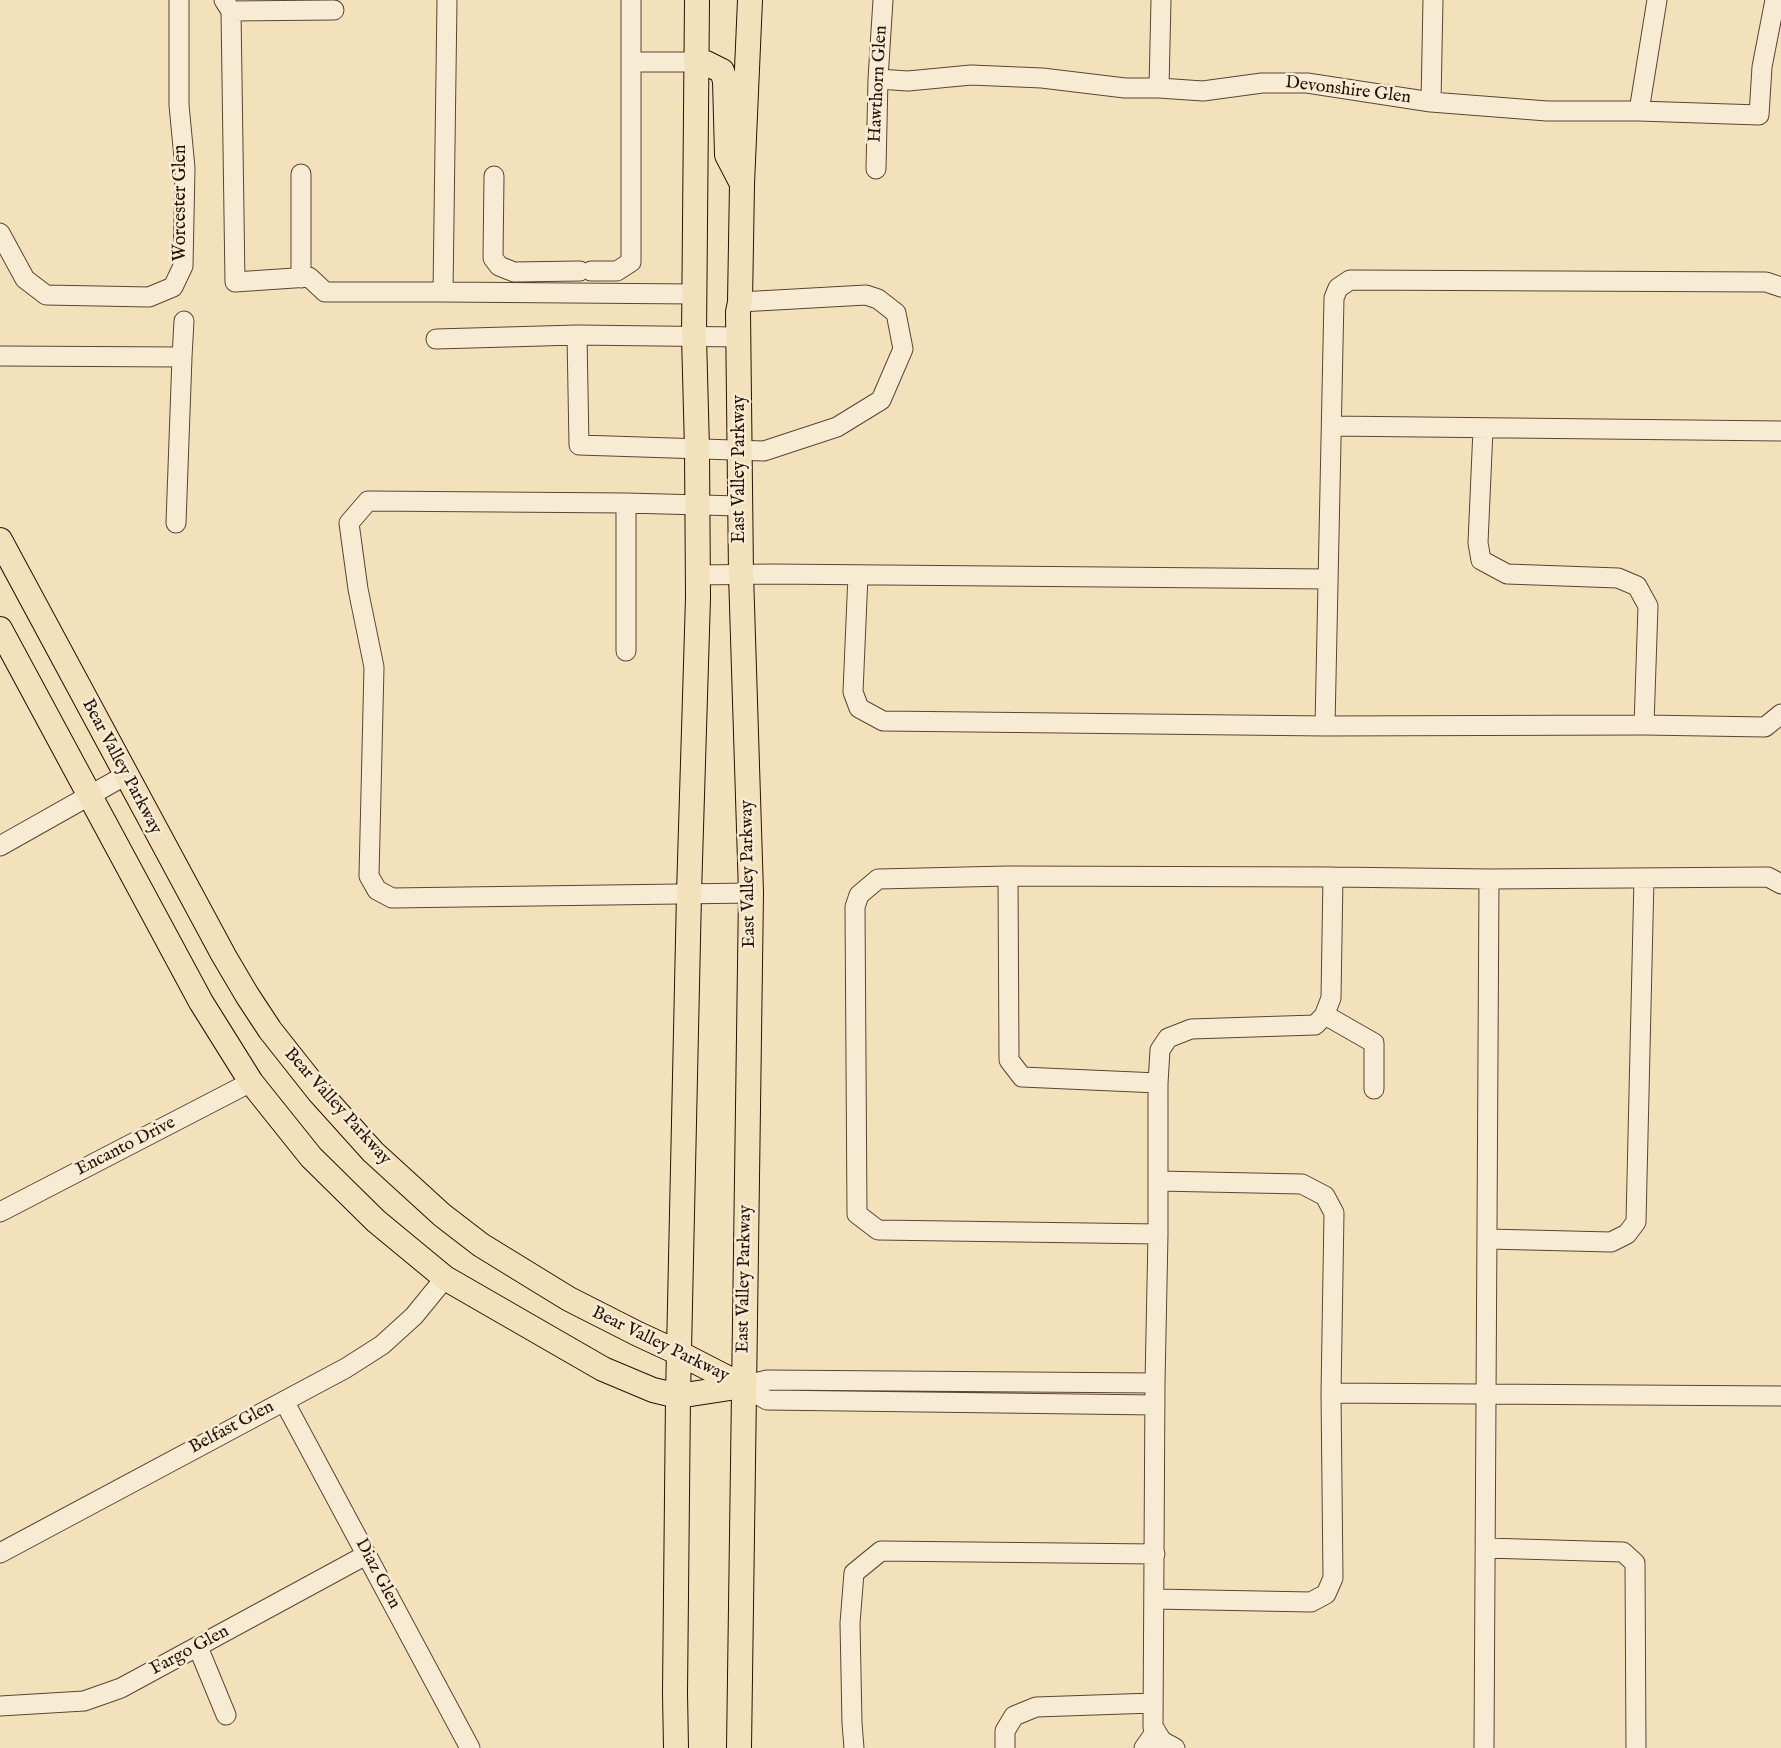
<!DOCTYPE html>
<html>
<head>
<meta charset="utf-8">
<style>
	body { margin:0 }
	canvas { display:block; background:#f3e1bc }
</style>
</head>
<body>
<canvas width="1781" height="1748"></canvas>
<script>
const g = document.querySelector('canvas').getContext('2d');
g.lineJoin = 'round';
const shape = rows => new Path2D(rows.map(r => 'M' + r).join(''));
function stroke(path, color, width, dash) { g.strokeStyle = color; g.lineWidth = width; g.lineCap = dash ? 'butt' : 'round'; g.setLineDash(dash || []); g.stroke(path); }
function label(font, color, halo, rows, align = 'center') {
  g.font = font + ' "IM FELL English",serif'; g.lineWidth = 5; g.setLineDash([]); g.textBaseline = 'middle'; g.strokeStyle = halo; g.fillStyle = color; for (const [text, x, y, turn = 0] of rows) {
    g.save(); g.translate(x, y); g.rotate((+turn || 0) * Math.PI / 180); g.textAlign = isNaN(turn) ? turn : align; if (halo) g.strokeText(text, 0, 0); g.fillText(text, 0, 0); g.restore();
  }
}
const minor = shape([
	[224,0,231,11,235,282,309,277,325,292,443,292],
	[447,0,443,292,695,294],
	[231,11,334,10],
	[631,62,696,62],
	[878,79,908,81,971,75,1042,78,1125,88,1159,88,1203,91,1262,83,1307,83,1431,102,1547,111,1639,111,1759,115,1762,67,1775,0],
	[1159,88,1161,0],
	[1431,102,1433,0],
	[1639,111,1657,0],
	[876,169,878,79,883,0],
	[301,174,301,278],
	[494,176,493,258,499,266,514,272,580,271],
	[0,233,25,279,46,295,149,297,173,287,183,266,185,168,179,105,179,0],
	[591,271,617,271,631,262,631,0],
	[577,335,579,445,764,451,837,427,881,400,903,349,896,313,878,299,866,295,740,302],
	[436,339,577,335,738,337],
	[0,356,182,357,176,523],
	[182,357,184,321],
	[1332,426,1781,431],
	[1483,429,1478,543,1481,560,1507,574,1618,578,1637,586,1648,606,1644,725],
	[739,506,626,503,368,501,349,523,358,589,374,667,369,876,377,890,392,898,751,893],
	[698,575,772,574,1328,579],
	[858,575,853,692,859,708,883,721,1325,726,1644,725,1765,727,1781,714],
	[626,651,626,503],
	[1325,726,1334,298,1338,288,1350,280,1766,282,1781,287],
	[0,846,126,775],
	[1008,876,1009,1060,1022,1077,1158,1083],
	[1325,1015,1374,1043,1374,1089],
	[0,1212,251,1082],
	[1158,1234,878,1230,857,1214,855,907,859,895,878,879,1008,876,1333,877,1489,879,1768,877,1781,884],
	[1488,1239,1611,1242,1627,1234,1636,1222,1644,878],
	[743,1386,767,1400,1155,1405],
	[743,1386,767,1380,1155,1383],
	[1331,1393,1781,1396],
	[284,1401,470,1748],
	[1486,1548,1623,1552,1635,1563,1636,1748],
	[0,1553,346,1368,382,1345,414,1316,445,1278],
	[1155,1599,1311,1602,1326,1594,1333,1578,1331,1393,1334,1213,1325,1196,1302,1184,1158,1181],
	[198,1647,226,1715],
	[0,1706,84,1701,121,1688,366,1555],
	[854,1748,852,1723,850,1623,854,1573,881,1551,1155,1554],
	[1005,1748,1005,1731,1014,1716,1036,1707,1153,1703],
	[1144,1748,1156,1731],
	[1175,1748,1162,1741,1153,1727,1155,1383,1158,1234,1158,1083,1160,1050,1168,1038,1191,1029,1315,1025,1324,1016,1331,998,1333,877],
	[1484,1748,1489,879]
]);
const major = shape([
	[696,62,706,63,722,71,725,81,727,155,740,180],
	[0,540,224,956,247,995,270,1030,319,1092,373,1152,442,1215,481,1245,569,1299,638,1334,679,1353,743,1386],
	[0,629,201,1002,251,1082,311,1157,376,1221,445,1278,603,1369,653,1390,678,1396,743,1386],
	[676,1748,675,1693,678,1396,689,894,698,598,697,449,694,336,697,0],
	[739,1748,751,893,741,574,738,312,740,302,742,184,750,0]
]);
stroke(minor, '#5a4535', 21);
stroke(major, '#271108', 26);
stroke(minor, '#f7ecd3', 19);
stroke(major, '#f3e1bc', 24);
label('18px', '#271108', '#f7ecd3', [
	["Hawthorn Glen",879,84,-87],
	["Devonshire Glen",1348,91,7],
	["Worcester Glen",181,203,-90],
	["East Valley Parkway",740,469,-90],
	["Bear Valley Parkway",121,767,62],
	["East Valley Parkway",749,874,-91],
	["Bear Valley Parkway",337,1107,48],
	["Encanto Drive",126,1147,-27],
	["East Valley Parkway",745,1279,-89],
	["Bear Valley Parkway",660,1345,26],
	["Belfast Glen",232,1428,-28],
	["Diaz Glen",377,1574,62],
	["Fargo Glen",190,1651,-28]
]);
</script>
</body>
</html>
